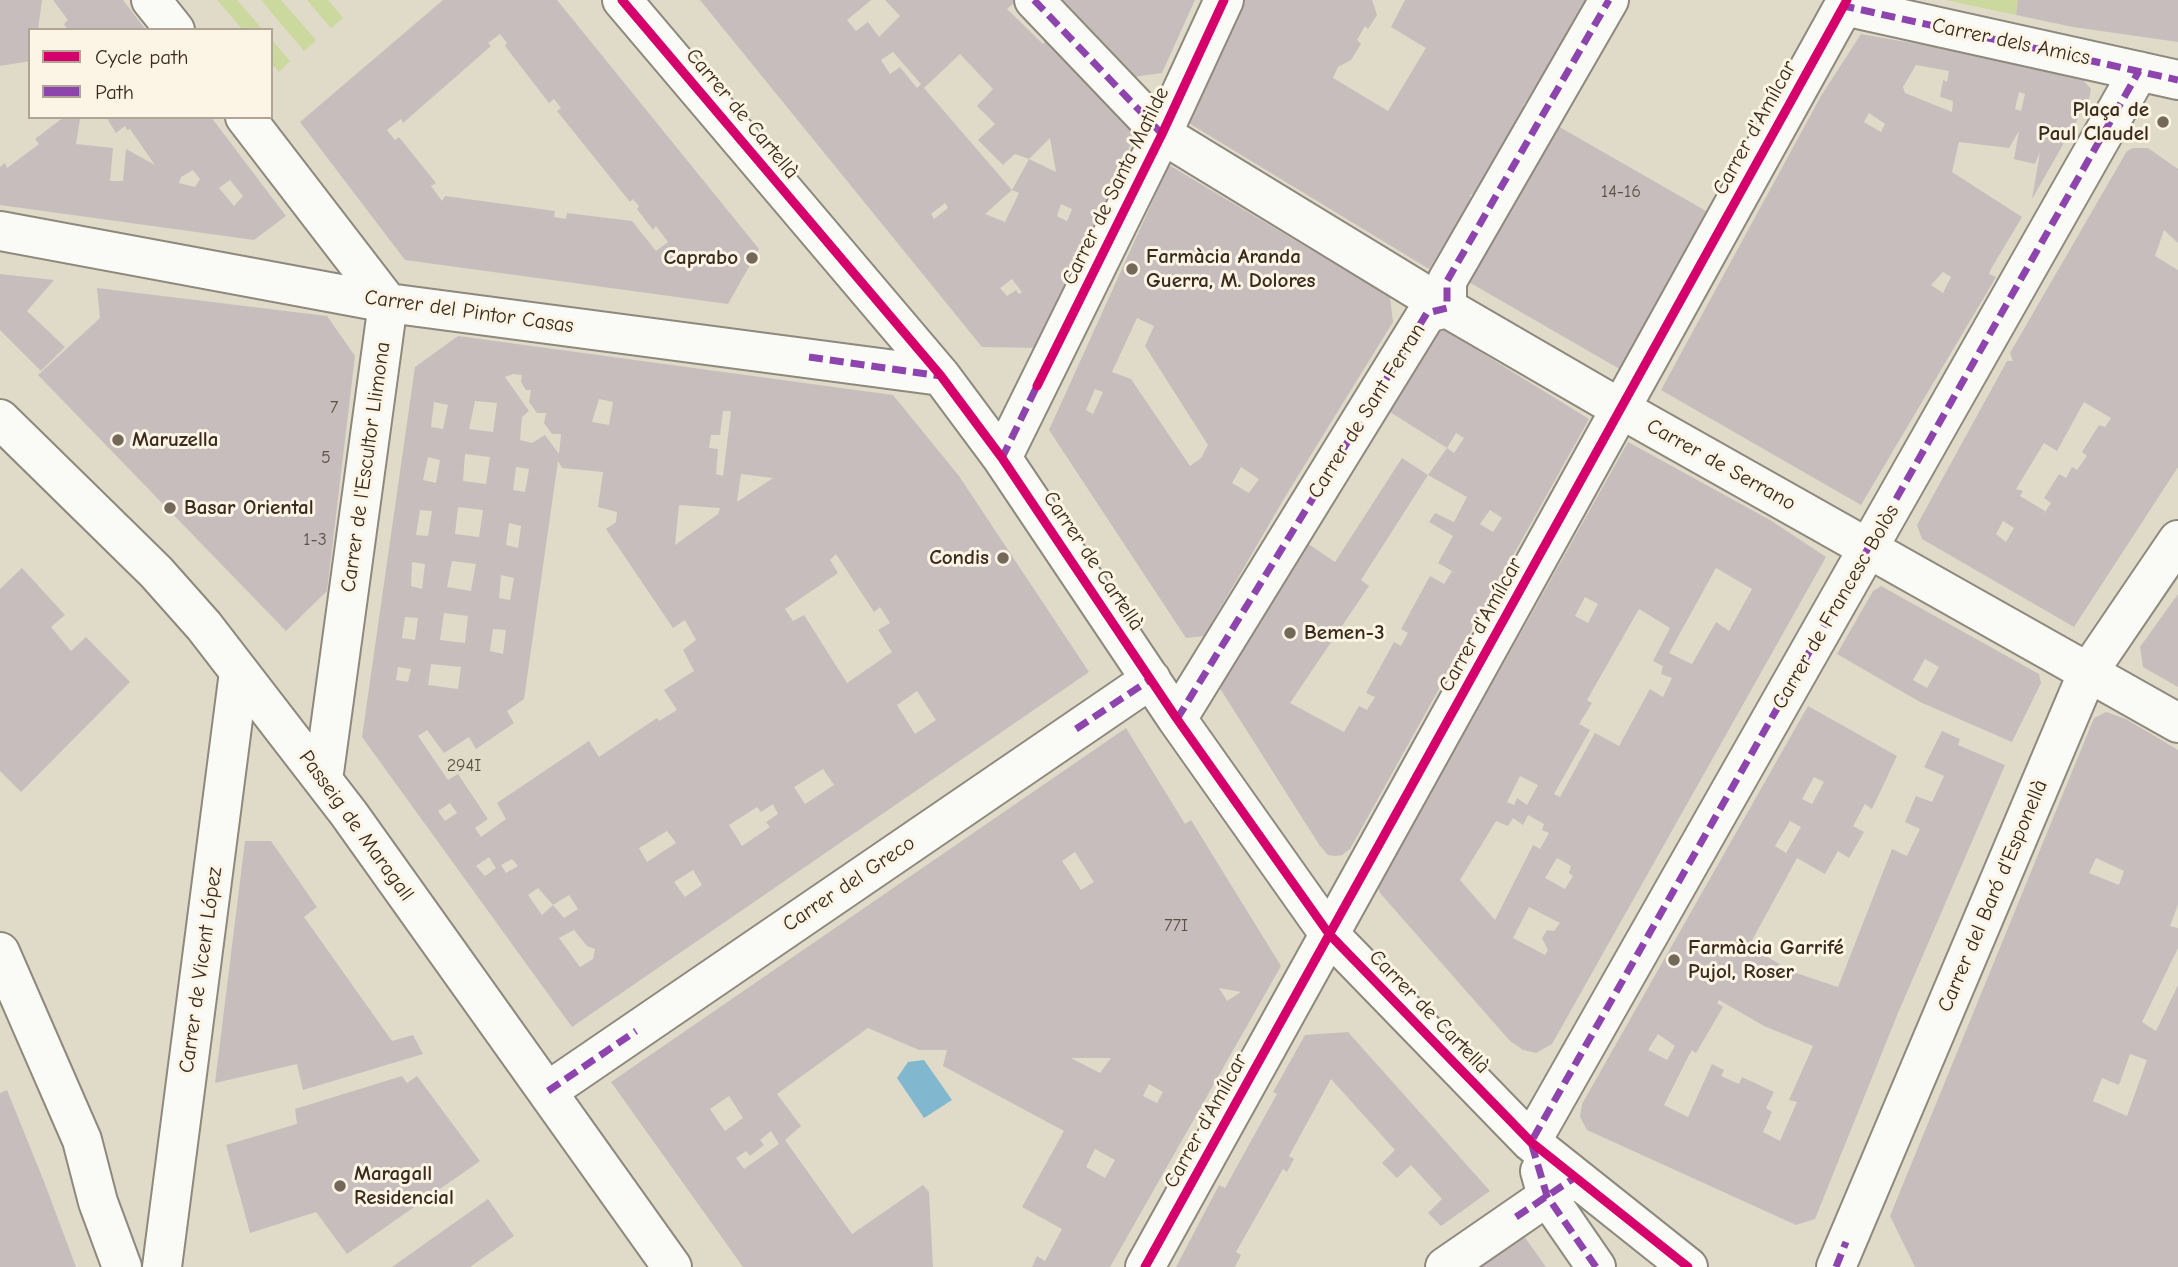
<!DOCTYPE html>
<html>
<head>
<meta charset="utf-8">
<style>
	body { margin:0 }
	#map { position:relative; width:2178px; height:1267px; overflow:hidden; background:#dfdbc8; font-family:"Comic Neue",sans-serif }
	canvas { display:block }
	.legend { position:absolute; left:28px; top:28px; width:245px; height:91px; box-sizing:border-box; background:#fcf5e5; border:2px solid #afa495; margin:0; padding:9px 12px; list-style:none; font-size:21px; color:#3b2a1e }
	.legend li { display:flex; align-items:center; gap:14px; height:35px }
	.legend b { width:35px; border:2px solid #afa495 }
</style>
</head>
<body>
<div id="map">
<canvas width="2178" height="1267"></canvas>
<ul class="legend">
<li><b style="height:9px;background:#d6006c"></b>Cycle path</li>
<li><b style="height:9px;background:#8e44ad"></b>Path</li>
</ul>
</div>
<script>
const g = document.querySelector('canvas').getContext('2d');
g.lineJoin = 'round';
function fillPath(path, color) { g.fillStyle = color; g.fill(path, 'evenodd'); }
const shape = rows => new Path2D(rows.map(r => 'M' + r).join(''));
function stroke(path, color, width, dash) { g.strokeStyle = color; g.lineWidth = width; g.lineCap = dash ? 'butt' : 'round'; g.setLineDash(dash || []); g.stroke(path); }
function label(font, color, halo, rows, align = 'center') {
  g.font = font + ' "Comic Neue",sans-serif'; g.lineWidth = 6; g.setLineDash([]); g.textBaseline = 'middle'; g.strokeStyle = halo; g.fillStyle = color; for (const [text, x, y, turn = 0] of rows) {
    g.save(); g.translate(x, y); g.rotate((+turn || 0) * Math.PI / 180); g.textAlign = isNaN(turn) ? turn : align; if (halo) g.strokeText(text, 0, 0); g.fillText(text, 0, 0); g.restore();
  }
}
fillPath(shape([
	[217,0,237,0,263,30,243,30],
	[261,0,281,0,316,40,304,51],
	[307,0,328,0,343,18,331,28],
	[1946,0,2018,0,2016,15],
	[271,39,290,61,279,72,271,63]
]), '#cbd89e');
fillPath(shape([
	[924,1060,952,1100,924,1118,897,1078,908,1062]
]), '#82b7d0');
fillPath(shape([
	[0,0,42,0,38,30,30,30,30,61,0,66],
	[53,0,123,0,146,30,68,30,64,24,68,20],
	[443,0,557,0,759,249,728,304,405,260,300,122],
	[500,34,507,43,505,46,549,103,554,99,561,108,557,111,630,202,633,199,639,206,637,209,653,230,656,226,668,242,656,251,632,221,567,213,566,219,554,217,555,211,445,196,442,201,431,186,436,183,399,137,395,140,387,130,401,119,403,123,491,46,488,43],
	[700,0,871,0,847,20,856,31,868,22,879,37,900,16,885,0,1013,0,1015,2,1007,9,1043,44,1048,36,1137,130,1040,348,982,347],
	[893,52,921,84,917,88,900,67,890,74,881,60],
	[960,54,993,89,977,106,995,124,978,140,1003,165,1015,154,1029,159,1050,138,1056,172,1029,159,1012,190,1019,193,1005,222,985,214,1012,190,924,88],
	[945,203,948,208,934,219,931,214],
	[1061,204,1072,209,1067,221,1057,216],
	[1012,279,1022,292,1019,294,1016,290,1007,296,1000,288],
	[1060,0,1195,0,1162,73,1133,77],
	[1245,0,1372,0,1377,15,1368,29,1365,26,1357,40,1361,44,1351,60,1338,67,1333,78,1388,111,1426,48,1391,27,1405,0,1590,0,1523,106,1527,108,1475,193,1470,195,1472,201,1429,269,1187,122],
	[2018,0,2178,0,2178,42,2073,27,2016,15],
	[1861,34,2076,72,2091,89,2089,99,2032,199,2040,152,2035,164,2014,159,2019,131,2009,148,1959,142,1952,172,2022,217,1991,269,1989,274,1996,277,1861,505,1661,390,1821,96],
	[1916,65,1949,71,1947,82,1943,80,1940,97,1953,101,1952,112,1905,93,1903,87],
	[2019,92,2025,94,2021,111,2015,109],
	[1869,113,1885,124,1881,132,1864,122],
	[1943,272,1951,277,1943,293,1931,285],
	[64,117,80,119,76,144,113,148,110,181,123,181,126,149,155,165,130,129,127,130,125,126,116,133,106,117,211,117,286,216,254,240,0,205,0,167,5,163,7,168,39,144,35,139],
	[193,170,200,179,195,187,179,183,181,177],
	[230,180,243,196,234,206,219,188],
	[1556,125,1713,215,1623,371,1467,281],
	[2133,148,2148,148,2178,169,2178,243,2164,230,2155,256,2178,270,2178,467,2074,627,1922,539,1917,525,2007,361,2013,361,2010,353,2127,151],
	[2084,402,2111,418,2105,427,2099,425,2082,452,2087,456,2077,470,2072,467,2066,478,2059,474,2044,498,2051,503,2041,518,2045,511,2020,496,2023,491,2016,489,2044,443,2057,451],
	[2003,521,2014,528,2006,542,1996,534],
	[1169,165,1390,297,1393,322,1285,497,1204,636,1186,638,1049,430],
	[1137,318,1154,326,1145,346,1208,445,1201,458,1190,466,1131,379,1112,372],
	[1095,389,1103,392,1093,414,1086,410],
	[1241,467,1259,479,1249,493,1232,483],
	[0,274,54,280,27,311,65,347,41,371,0,330],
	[97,288,327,316,355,356,327,591,286,631,38,375,100,318],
	[1430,321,1589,419,1350,849,1342,855,1335,856,1328,855,1320,846,1214,679,1301,539,1335,562,1402,458,1428,475,1361,580,1369,586,1290,703,1344,732,1359,706,1367,710,1375,697,1366,693,1394,642,1401,646,1408,633,1401,629,1430,576,1444,584,1452,571,1438,563,1453,536,1429,522,1435,513,1454,522,1467,497,1428,475,1447,448,1454,453,1464,438,1456,433,1447,448,1379,405],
	[1490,510,1502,518,1493,532,1480,524],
	[458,336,893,395,959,476,1089,672,572,1027,362,737,415,367],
	[513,374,522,375,521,382,526,390,531,390,529,402,537,413,546,413,544,423,552,434,561,434,559,454,545,435,532,443,520,440,522,417,529,411,505,377],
	[599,399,613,402,609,425,592,422],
	[475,401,497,403,493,432,469,429],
	[434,402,448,405,443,429,431,427],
	[723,411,731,411,723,476,716,474,718,449,709,448,711,435,720,435],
	[465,454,490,457,486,484,463,481],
	[428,457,440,460,436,483,423,480],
	[558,461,562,468,603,472,598,507,617,512,616,522,606,529,673,628,685,620,696,640,683,650,694,671,664,690,677,710,659,721,657,718,599,757,589,741,497,803,506,819,481,837,475,828,488,819,458,774,448,780,418,736,427,730,444,753,469,737,476,749,514,723,507,711,524,699],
	[516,467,529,469,525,492,513,490],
	[741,474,773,478,737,502],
	[679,505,720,508,718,514,675,545],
	[458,507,483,510,479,537,455,534],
	[420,510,432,511,428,536,416,535],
	[509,523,521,526,518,548,506,545],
	[836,554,874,612,880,607,890,623,878,630,892,652,847,683,804,615,793,621,785,609,838,573,830,560],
	[452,561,476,564,471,591,447,587],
	[412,562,425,564,422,589,411,586],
	[501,575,514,578,510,600,499,598],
	[444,613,468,616,465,643,440,640],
	[405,617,418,618,415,640,402,638],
	[493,629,506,630,503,654,490,651],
	[431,664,461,667,458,689,428,685],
	[398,667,411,669,408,682,396,680],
	[917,691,936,720,915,734,897,705],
	[823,769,834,785,805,804,794,787],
	[450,803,457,813,445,821,438,811],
	[773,804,778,814,766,822,770,827,742,846,729,825,757,807,761,812],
	[667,831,676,843,647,862,639,848],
	[489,857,496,868,485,876,476,866],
	[512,859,518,866,506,873,501,865],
	[693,870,702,885,685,897,674,882],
	[538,888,553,905,569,895,578,909,564,918,553,905,542,915,528,895],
	[574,930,587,946,595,949,593,959,580,967,559,938],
	[1628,442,1770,520,1826,557,1552,1044,1536,1053,1523,1050,1510,1041,1380,893,1378,887],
	[1716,568,1752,589,1729,631,1716,622,1692,664,1669,653],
	[1585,597,1598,604,1588,623,1575,616],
	[1639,609,1670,628,1653,661,1663,666,1661,674,1672,678,1663,697,1650,689,1619,746,1595,733,1560,797,1554,794,1590,730,1579,724,1592,703,1587,700],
	[1520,776,1538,785,1527,805,1517,798,1514,805,1507,802],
	[1528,815,1544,824,1542,830,1549,833,1540,849,1533,845,1495,920,1460,880,1496,821,1508,826,1513,818,1523,825],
	[1557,858,1571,866,1569,873,1573,876,1565,889,1545,878],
	[1529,907,1560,923,1554,931,1547,930,1542,938,1548,950,1545,955,1513,938],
	[22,568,65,615,51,627,71,651,86,637,130,682,21,792,0,771,0,589],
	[1881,586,2039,674,2041,683,2012,742,1920,702,1837,654,1873,591],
	[1925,659,1939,667,1927,688,1913,680],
	[2178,594,2178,687,2143,667,2140,647],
	[1808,706,1897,756,1872,809,1865,804,1853,826,1864,832,1849,858,1838,851,1825,874,1797,858,1749,946,1793,972,1838,987,1892,849,1907,856,1920,829,1905,822,1916,796,1932,802,1944,776,1924,767,1942,731,1960,739,1958,745,2005,765,1898,1013,1815,1219,1796,1225,1587,1130,1580,1117,1582,1104],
	[1814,777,1824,782,1812,804,1802,799],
	[1790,821,1801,827,1786,853,1775,846],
	[1719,1000,1764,1026,1813,1046,1789,1100,1797,1102,1780,1141,1763,1132,1772,1112,1766,1108,1774,1092,1742,1077,1739,1084,1721,1076,1724,1070,1712,1064,1688,1117,1664,1105,1689,1055,1692,1050,1696,1053,1723,1007,1717,1003],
	[1658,1034,1675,1046,1667,1060,1648,1050],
	[2106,712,2126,719,2178,750,2178,905,2170,926,2178,928,2178,948,2142,1022,2156,1031,2178,985,2178,1267,1915,1267,1890,1216,2094,718],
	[2096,858,2124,871,2119,885,2089,873],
	[2130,1054,2147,1060,2127,1116,2093,1101,2102,1078,2119,1085],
	[1126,728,1185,824,1191,820,1281,966,1110,1267,1032,1267,1037,1256,1045,1261,1062,1229,1022,1207,1064,1131,943,1066,947,1050,919,1050,868,1028,777,1094,801,1126,785,1140,852,1234,923,1185,929,1192,933,1267,743,1267,611,1082],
	[1075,852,1094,882,1081,890,1062,861],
	[1219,988,1241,992,1227,1001],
	[1071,1058,1111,1058,1100,1073],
	[1149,1084,1163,1092,1157,1103,1143,1096],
	[729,1096,743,1118,725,1131,710,1109],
	[771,1131,779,1144,744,1169,736,1158,746,1151,750,1156,764,1145,760,1140],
	[1095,1149,1115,1160,1105,1178,1086,1167],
	[245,841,271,841,317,907,304,917,392,1041,413,1035,423,1054,303,1090,297,1064,215,1083],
	[1348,1032,1490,1191,1441,1226,1428,1213,1442,1199,1411,1165,1397,1178,1382,1163,1395,1150,1331,1079,1289,1156,1294,1159,1287,1172,1283,1169,1236,1252,1241,1255,1235,1267,1176,1267,1219,1185,1225,1188,1277,1094,1273,1092,1305,1035],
	[402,1076,407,1083,417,1076,480,1161,347,1254,316,1212,250,1233,226,1145,297,1124,295,1109],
	[7,1090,45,1184,76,1267,0,1267,0,1093],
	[488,1199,514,1236,470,1267,392,1267],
	[1521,1232,1546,1267,1472,1267]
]), '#c8bdbd');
const minor = shape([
	[151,0,175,30],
	[622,0,941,376,1002,458,1177,719,1329,934,1531,1142,1688,1267],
	[1034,0,1162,134,1447,308,1621,409,2178,723],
	[1844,6,2178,80],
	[245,117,388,303,323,780],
	[0,231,388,303,941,376],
	[1447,308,1447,281,1609,0],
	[0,419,156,572,204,626,349,814,672,1267],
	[1002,458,1162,134,1224,0],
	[1177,719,1427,313,1447,308],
	[0,952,82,1140,98,1202,122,1267],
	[548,1091,1151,679],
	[1531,1142,2139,71],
	[1540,1171,1547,1196,1596,1267],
	[162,1267,239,672],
	[1145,1267,1847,0],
	[1445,1267,1574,1178],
	[1836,1267,2087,674,2178,540]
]);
stroke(minor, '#8e887d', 42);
stroke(minor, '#fafaf7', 38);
stroke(shape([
	[1034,0,1162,134],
	[1842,9,1844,6,2178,80],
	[809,357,941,376],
	[1002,458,1037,386],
	[1177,719,1427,313,1447,308,1447,281,1609,0],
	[1076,729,1151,679],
	[548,1091,636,1031],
	[1516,1217,1574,1178],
	[1596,1267,1547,1196,1531,1142,2139,71],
	[1836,1267,1846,1242]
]), '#8e44ad', 7, [14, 7]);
stroke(shape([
	[622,0,941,376,1002,458,1177,719,1329,934,1531,1142,1688,1267],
	[1037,386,1162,134,1224,0],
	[1145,1267,1847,0]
]), '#d6006c', 9);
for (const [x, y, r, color] of [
	[2163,122,7,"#74685a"],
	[752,258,7,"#74685a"],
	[1132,269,7,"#74685a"],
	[118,440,7,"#74685a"],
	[170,508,7,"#74685a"],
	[1003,558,7,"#74685a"],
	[1290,633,7,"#74685a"],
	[1674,960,7,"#74685a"],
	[340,1186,7,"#74685a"]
]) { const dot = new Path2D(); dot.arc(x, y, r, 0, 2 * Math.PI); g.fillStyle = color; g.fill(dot); stroke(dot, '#fcf5e5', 2.5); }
label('18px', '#5e4f46', null, [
	["14-16",1621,192],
	["7",334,408],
	["5",326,458],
	["1-3",315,540],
	["294I",464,766],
	["77I",1176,926]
]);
label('21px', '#3b2a1e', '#fcf5e5', [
	["Carrer dels Amics",2011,42,12],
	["Carrer de Cartellà",742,114,50],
	["Carrer d'Amílcar",1755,128,-61],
	["Carrer de Santa Matilde",1116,186,-64],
	["Carrer del Pintor Casas",469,312,8],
	["Carrer de Sant Ferran",1367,411,-58],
	["Carrer de Serrano",1721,465,29],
	["Carrer de l'Escultor Llimona",366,467,-82],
	["Carrer de Cartellà",1093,561,56],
	["Carrer de Francesc Bolòs",1836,607,-60],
	["Carrer d'Amílcar",1481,625,-61],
	["Passeig de Maragall",356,826,54],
	["Carrer del Greco",849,884,-34],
	["Carrer del Baró d'Esponellà",1993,896,-67],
	["Carrer de Vicent López",201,970,-82],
	["Carrer de Cartellà",1429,1012,46],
	["Carrer d'Amílcar",1206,1121,-61]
]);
label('bold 21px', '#3b2a1e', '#fcf5e5', [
	["Plaça de",2149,110,"right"],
	["Paul Claudel",2149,134,"right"],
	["Farmàcia Aranda",1146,257],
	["Guerra, M. Dolores",1146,281],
	["Caprabo",738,258,"right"],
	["Maruzella",132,440],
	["Basar Oriental",184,508],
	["Condis",989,558,"right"],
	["Bemen-3",1304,633],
	["Farmàcia Garrifé",1688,948],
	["Pujol, Roser",1688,972],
	["Maragall",354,1174],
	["Residencial",354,1198]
], 'left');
</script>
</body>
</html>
